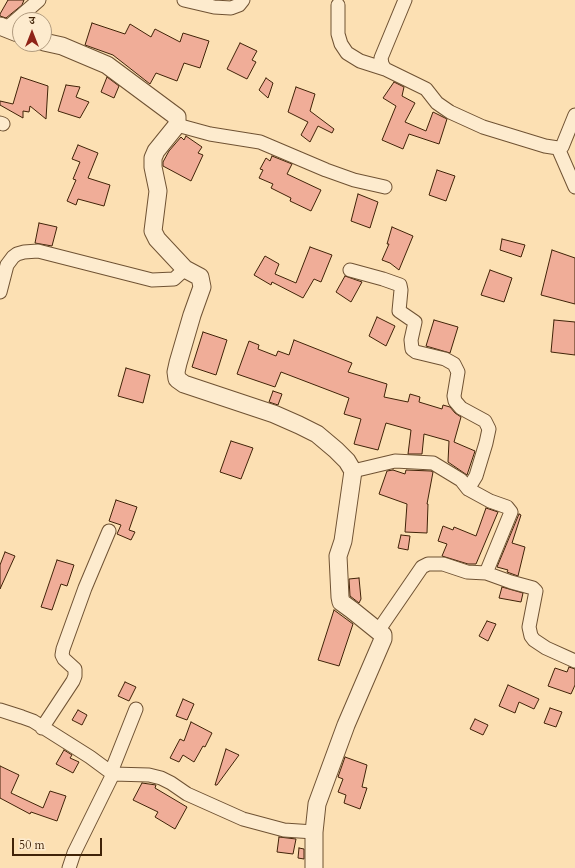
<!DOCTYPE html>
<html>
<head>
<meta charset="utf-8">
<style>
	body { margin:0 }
	#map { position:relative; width:575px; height:868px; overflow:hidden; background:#fce0b3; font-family:Cardo,"Noto Serif Devanagari",serif }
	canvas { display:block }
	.north { position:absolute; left:12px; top:12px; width:40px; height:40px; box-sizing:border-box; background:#fdebce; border:1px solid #b19b7f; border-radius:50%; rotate:0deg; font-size:11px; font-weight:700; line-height:16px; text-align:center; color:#402308 }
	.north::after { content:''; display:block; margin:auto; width:14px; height:18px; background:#8f2418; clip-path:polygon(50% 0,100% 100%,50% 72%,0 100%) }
	.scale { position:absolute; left:12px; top:838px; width:90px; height:18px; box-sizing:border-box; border:2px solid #402308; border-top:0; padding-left:5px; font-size:12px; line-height:14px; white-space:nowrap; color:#402308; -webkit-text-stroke:3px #fdebce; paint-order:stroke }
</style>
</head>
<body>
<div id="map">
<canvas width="575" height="868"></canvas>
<div class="north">उ</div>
<div class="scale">50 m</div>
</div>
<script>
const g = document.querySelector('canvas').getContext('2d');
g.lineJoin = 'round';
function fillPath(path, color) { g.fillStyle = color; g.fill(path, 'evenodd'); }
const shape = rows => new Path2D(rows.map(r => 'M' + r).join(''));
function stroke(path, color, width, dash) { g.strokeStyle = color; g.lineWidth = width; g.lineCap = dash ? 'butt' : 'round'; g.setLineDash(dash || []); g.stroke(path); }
const building = shape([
	[8,0,24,0,22,5,6,18,0,16,0,14,8,0],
	[92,23,125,34,130,24,151,37,155,29,180,42,183,33,209,41,200,68,184,63,177,81,156,73,150,84,113,55,85,45,92,23],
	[240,43,257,51,252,60,256,62,247,79,227,69,240,43],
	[21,77,48,86,46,119,30,106,29,112,23,111,23,118,0,105,0,101,13,104,21,77],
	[107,77,119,86,114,98,101,92,107,77],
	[266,78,273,83,268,98,259,90,266,78],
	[394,82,404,87,402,96,415,103,405,122,426,131,433,112,447,119,439,144,409,134,403,149,382,140,396,106,383,98,394,82],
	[66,85,80,87,76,97,89,102,80,118,58,111,66,85],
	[296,87,315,94,310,111,334,129,332,133,318,126,310,142,301,135,308,122,288,112,296,87],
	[186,136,202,147,198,153,203,155,191,181,163,166,163,162,169,151,181,137,184,140,186,136],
	[78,145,98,153,88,178,110,185,104,206,78,199,76,205,67,201,76,180,73,179,80,162,72,159,78,145],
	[272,156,292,164,287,174,321,190,311,211,290,201,291,198,271,188,273,184,259,178,263,170,260,169,266,158,270,161,272,156],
	[437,170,455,176,446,201,429,195,437,170],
	[358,194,378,202,370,228,351,221,358,194],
	[39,223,57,227,52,246,35,243,39,223],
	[392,227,413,236,399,270,390,263,382,260,389,244,387,244,392,227],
	[502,239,525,245,521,257,500,250,502,239],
	[310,247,332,255,321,282,314,279,303,298,272,282,271,285,254,275,265,256,279,264,275,274,296,283,310,247],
	[552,250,575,258,575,304,541,295,552,250],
	[490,270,512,278,504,302,481,295,490,270],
	[345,276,362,282,351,302,336,292,345,276],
	[377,317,395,326,386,346,369,336,377,317],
	[434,320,458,327,450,353,426,346,434,320],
	[554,320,575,322,575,355,551,352,554,320],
	[203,332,227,340,216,375,192,367,203,332],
	[294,340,352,363,348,372,387,384,384,397,408,402,410,394,420,397,419,402,442,409,443,405,450,407,455,413,461,417,454,442,475,451,467,475,448,462,449,441,424,434,422,454,408,454,411,430,386,423,378,450,354,444,361,419,344,414,349,398,281,372,275,387,237,374,249,341,259,345,258,349,276,356,278,351,289,355,294,340],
	[126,368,150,375,143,403,118,396,126,368],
	[273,391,282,394,278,405,269,402,273,391],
	[231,441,253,448,241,479,220,472,231,441],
	[393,470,405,474,406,470,431,471,433,472,427,504,428,504,427,533,405,532,407,504,379,494,387,471,393,470],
	[116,500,137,507,129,530,135,532,131,540,117,534,121,525,109,521,116,500],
	[486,508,498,512,476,564,468,564,442,556,447,544,438,541,443,526,453,530,454,527,476,536,486,508],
	[519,514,521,515,512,543,525,547,518,576,507,572,508,570,497,567,519,514],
	[401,535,410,536,408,550,398,548,401,535],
	[5,552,15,556,0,589,0,565,5,552],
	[57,560,74,565,67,586,61,584,52,610,41,607,57,560],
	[359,578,361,599,359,603,350,596,349,579,359,578],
	[502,587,523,593,521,602,499,598,502,587],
	[334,610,353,624,339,666,318,660,334,610],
	[487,621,496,624,488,641,479,636,487,621],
	[569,667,575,669,575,685,571,694,548,686,555,668,567,672,569,667],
	[125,682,136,687,129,701,118,696,125,682],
	[508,685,539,699,534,709,519,702,515,713,499,706,508,685],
	[183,699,194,704,187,720,176,716,183,699],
	[550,708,562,712,556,727,544,723,550,708],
	[78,710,87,715,82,725,72,720,78,710],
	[475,719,488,725,483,735,470,729,475,719],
	[191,722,212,733,205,747,203,746,194,762,183,755,179,762,170,758,180,739,184,741,191,722],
	[226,749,239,755,217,785,215,785,226,749],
	[64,750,72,755,70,758,79,762,73,773,56,764,64,750],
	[345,757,367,765,362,787,367,788,360,809,344,803,346,795,338,792,343,779,338,777,345,757],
	[0,766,19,775,11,793,43,808,50,791,66,796,57,821,31,812,30,814,0,798,0,766],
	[142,783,156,785,155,788,187,807,175,829,155,817,158,812,133,800,142,783],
	[279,837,296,839,293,854,277,852,279,837],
	[299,848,304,849,304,859,298,858,299,848]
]);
fillPath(building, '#f0ad98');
stroke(building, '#402308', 1);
const minor = shape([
	[184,0,214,7,231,8,239,5,243,0],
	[405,0,381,58,382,64,385,69,426,89,437,103,450,112,483,127,545,146,558,148,562,147,575,115],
	[338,5,338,34,341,44,347,53,360,61,385,69],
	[7,28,39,0],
	[0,123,3,124],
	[177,125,210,134,260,142,326,170,354,180,385,187],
	[558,148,575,187],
	[350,270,383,279,400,285,401,290,399,311,415,322,411,340,412,349,416,352,445,359,454,364,458,372,454,396,455,401,461,408,485,421,489,429,486,443,476,476,468,489],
	[0,292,7,265,13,257,17,254,24,252,38,251,152,280,174,279,185,269],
	[353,471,395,461,433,463,461,480,468,489,490,501,507,507,511,512,486,573],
	[378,631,422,567,428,564,443,564,467,572,486,573,511,582,533,588,536,591,529,627,531,636,534,640,546,648,575,661],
	[0,710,22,717,33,721,90,757,113,774,149,775,161,778,171,783,187,794,243,819,284,830,314,832],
	[42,728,73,681,75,676,75,669,64,659,62,655,63,649,85,588,109,531],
	[111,772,136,709],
	[69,868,74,853,113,774]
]);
const tertiary = shape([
	[0,26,20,34],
	[44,42,62,46,107,65,177,117,177,125,156,151,153,158,153,167,158,191,153,231,157,239,185,269,200,277,202,287,192,315,178,363,176,372,177,379,184,384,274,414,299,425,317,434,336,450,347,461,353,471,343,541,338,556,340,597,341,602,352,610,383,635,383,639,346,725,317,804,314,832,314,868]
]);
stroke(minor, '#6f5233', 15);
stroke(tertiary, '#6f5233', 19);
stroke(minor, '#fdebce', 13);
stroke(tertiary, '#fdebce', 17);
</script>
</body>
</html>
